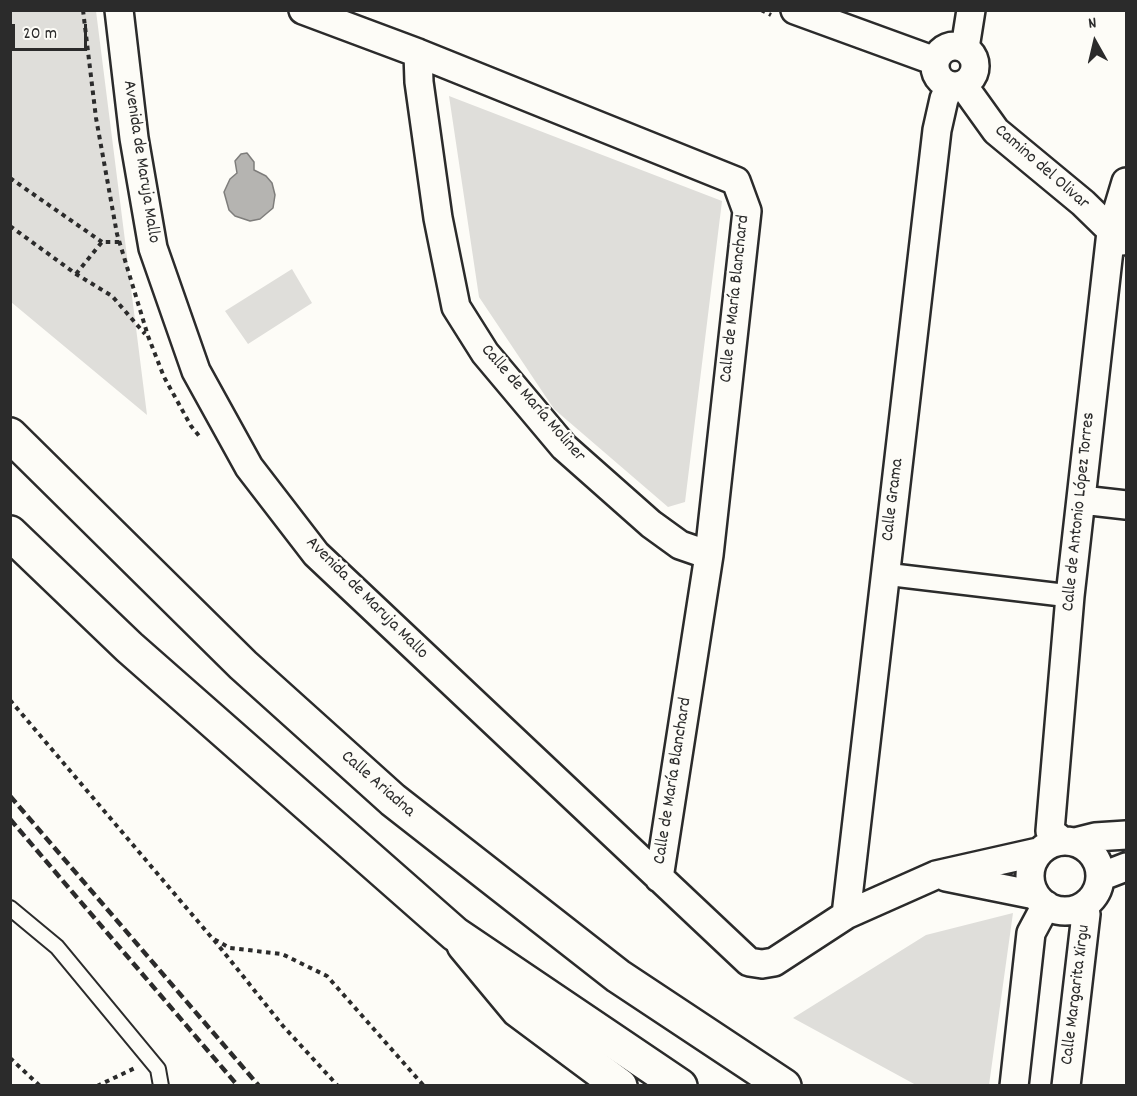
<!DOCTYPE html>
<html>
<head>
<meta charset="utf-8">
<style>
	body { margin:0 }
	#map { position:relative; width:1137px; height:1096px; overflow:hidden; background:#fdfcf7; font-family:Dekko,sans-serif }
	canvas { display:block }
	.frame { position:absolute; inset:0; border:12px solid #2b2b2b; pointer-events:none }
	.north { position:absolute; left:1065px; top:12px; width:60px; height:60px; -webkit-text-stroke:4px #fdfcf7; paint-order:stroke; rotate:352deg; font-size:16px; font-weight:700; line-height:24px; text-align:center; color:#2b2b2b }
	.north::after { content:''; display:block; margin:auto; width:21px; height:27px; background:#2b2b2b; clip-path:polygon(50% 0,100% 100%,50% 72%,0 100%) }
	.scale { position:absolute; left:12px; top:24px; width:75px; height:27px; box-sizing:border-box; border:3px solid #2b2b2b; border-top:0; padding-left:8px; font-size:18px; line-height:21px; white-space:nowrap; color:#2b2b2b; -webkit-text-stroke:4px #fdfcf7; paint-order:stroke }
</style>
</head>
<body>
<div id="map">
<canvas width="1137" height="1096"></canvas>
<div class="frame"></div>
<div class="north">N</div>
<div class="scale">20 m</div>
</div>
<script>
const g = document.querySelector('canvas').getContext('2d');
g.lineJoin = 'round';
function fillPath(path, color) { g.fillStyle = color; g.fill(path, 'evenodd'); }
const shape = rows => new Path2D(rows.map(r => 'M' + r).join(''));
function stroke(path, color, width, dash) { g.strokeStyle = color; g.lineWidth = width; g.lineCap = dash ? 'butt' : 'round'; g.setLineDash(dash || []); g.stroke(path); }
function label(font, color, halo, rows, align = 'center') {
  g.font = font + ' Dekko,sans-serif'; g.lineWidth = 4.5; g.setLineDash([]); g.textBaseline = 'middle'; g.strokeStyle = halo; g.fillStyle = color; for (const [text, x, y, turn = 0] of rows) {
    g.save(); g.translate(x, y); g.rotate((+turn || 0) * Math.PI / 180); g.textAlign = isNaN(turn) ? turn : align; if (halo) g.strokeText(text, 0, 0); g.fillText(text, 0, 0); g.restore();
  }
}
fillPath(shape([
	[10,11,96,11,147,415,11,302],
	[449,96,722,201,685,502,668,507,554,409,479,297],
	[292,269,312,303,248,344,225,311],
	[1013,913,989,1085,916,1085,793,1018,926,935]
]), '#dfdeda');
const water = shape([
	[247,153,254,162,254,170,266,176,272,183,275,195,273,208,260,219,250,221,235,216,229,210,224,192,230,179,237,173,235,161,241,154,247,153]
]);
fillPath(water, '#b5b4b1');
stroke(water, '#7e7d7b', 1.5);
const service = shape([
	[10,908,57,947,158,1069,161,1086]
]);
const pedestrian = shape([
	[885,574,1070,596]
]);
const minor = shape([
	[119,10,134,138,153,248,196,371,249,467,316,554,749,962,762,964,774,962,846,915,936,875,1038,852],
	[303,10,418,53,736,181,747,211,709,555,659,878],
	[795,10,935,61],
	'935 66a20 20 0 1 1 40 0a20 20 0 1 1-40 0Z',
	[965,48,971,10],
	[418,53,419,82,438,218,456,307,485,353,564,447,651,524,680,545,709,555],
	[963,85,996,131,1083,203,1122,241],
	[1082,500,1126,505],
	[1061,840,1050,831,1070,596,1111,232,1126,182],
	'1030 876a35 35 0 1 1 70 0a35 35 0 1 1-70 0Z',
	[1075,842,1095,837,1126,835],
	[946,877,1035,895],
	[1100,877,1126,867],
	[846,915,937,130,944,99,950,86],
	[1014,1086,1031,933,1046,905],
	[1066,1086,1086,914,1081,907]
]);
const trunk = shape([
	[464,945,518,1010,620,1086]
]);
const motorway = shape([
	[10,435,243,665,393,800,618,976,784,1086],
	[10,533,129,647,455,934,680,1086]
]);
stroke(service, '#2b2b2b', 18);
stroke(pedestrian, '#2b2b2b', 26);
stroke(minor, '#2b2b2b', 32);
stroke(trunk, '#2b2b2b', 38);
stroke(motorway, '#2b2b2b', 38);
stroke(shape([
	[83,10,96,118,117,234,148,336,164,377,191,426,200,437],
	[761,10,771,15],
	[10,178,102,242],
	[10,226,76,274,112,296,145,334],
	[76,274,102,242,120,242],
	[10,700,212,938,230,948,282,954,327,976,424,1086],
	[214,940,283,1026,338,1086],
	[10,1058,40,1086],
	[97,1086,135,1068]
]), '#2b2b2b', 4, [4.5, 4.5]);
stroke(service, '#fdfcf7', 14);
stroke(pedestrian, '#fdfcf7', 21);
stroke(minor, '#fdfcf7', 27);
stroke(trunk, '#fdfcf7', 33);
stroke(motorway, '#fdfcf7', 33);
stroke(shape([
	[10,796,259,1086],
	[10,819,238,1086]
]), '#2b2b2b', 4.5, [9, 4.5]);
label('18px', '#2b2b2b', '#fdfcf7', [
	["Avenida de Maruja Mallo",140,162,81],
	["Camino del Olivar",1041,168,41],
	["Calle de María Blanchard",736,299,-84],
	["Calle de María Moliner",532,404,49],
	["Calle Grama",894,500,-83],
	["Calle de Antonio López Torres",1080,512,-84],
	["Avenida de Maruja Mallo",366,599,45],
	["Calle de María Blanchard",674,781,-81],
	["Calle Ariadna",377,785,41],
	["Calle Margarita Xirgu",1077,995,-83]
]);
</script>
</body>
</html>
